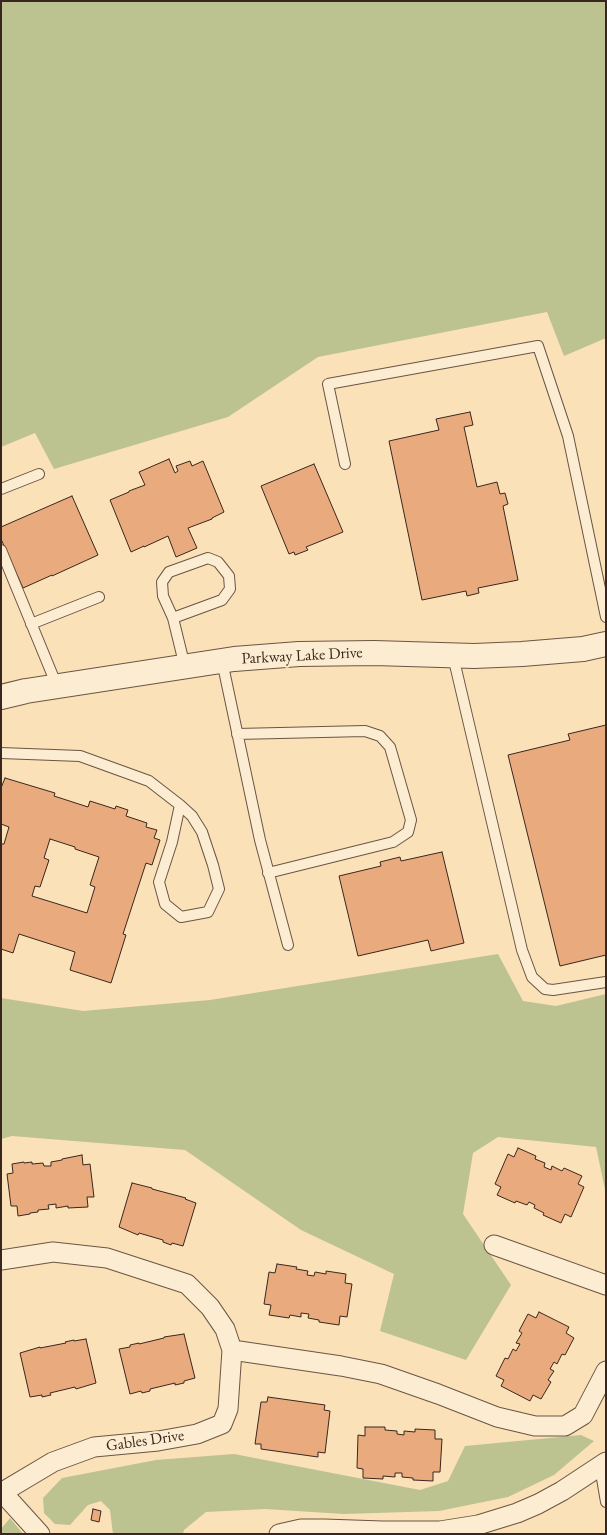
<!DOCTYPE html>
<html>
<head>
<meta charset="utf-8">
<style>
	body { margin:0 }
	#map { position:relative; width:607px; height:1535px; overflow:hidden; background:#fbe1b8; font-family:"EB Garamond",serif }
	canvas { display:block }
	.frame { position:absolute; inset:0; border:2px solid #39261e; pointer-events:none }
</style>
</head>
<body>
<div id="map">
<canvas width="607" height="1535"></canvas>
<div class="frame"></div>
</div>
<script>
const g = document.querySelector('canvas').getContext('2d');
g.lineJoin = 'round';
function fillPath(path, color) { g.fillStyle = color; g.fill(path, 'evenodd'); }
const shape = rows => new Path2D(rows.map(r => 'M' + r).join(''));
function stroke(path, color, width, dash) { g.strokeStyle = color; g.lineWidth = width; g.lineCap = dash ? 'butt' : 'round'; g.setLineDash(dash || []); g.stroke(path); }
function label(font, color, halo, rows, align = 'center') {
  g.font = font + ' "EB Garamond",serif'; g.lineWidth = 4; g.setLineDash([]); g.textBaseline = 'middle'; g.strokeStyle = halo; g.fillStyle = color; for (const [text, x, y, turn = 0] of rows) {
    g.save(); g.translate(x, y); g.rotate((+turn || 0) * Math.PI / 180); g.textAlign = isNaN(turn) ? turn : align; if (halo) g.strokeText(text, 0, 0); g.fillText(text, 0, 0); g.restore();
  }
}
fillPath(shape([
	[1,1,606,1,606,338,564,356,547,312,318,357,228,417,54,469,35,433,1,447],
	[498,954,523,1001,556,1006,606,994,606,1194,596,1147,498,1137,473,1153,463,1214,511,1285,466,1360,380,1331,394,1274,301,1230,185,1150,12,1136,1,1139,1,998,83,1011,210,1000],
	[581,1435,594,1441,554,1475,508,1497,439,1511,344,1514,265,1509,206,1512,184,1530,183,1534,113,1534,110,1510,101,1501,88,1505,70,1525,55,1524,44,1513,43,1498,62,1478,156,1460,234,1454,420,1490,448,1481,465,1446],
	[10,1518,23,1534,1,1534,1,1529]
]), '#bcc390');
const building = shape([
	[470,412,473,425,464,427,477,487,497,482,500,494,505,493,508,504,503,506,518,580,478,588,479,593,467,596,466,591,422,600,389,441,439,430,436,419,470,412],
	[169,459,175,473,178,471,176,466,190,461,192,466,203,461,224,512,212,518,212,519,188,528,197,548,176,557,168,536,144,547,144,546,131,552,110,500,129,492,129,491,145,485,139,472,169,459],
	[314,464,343,532,306,547,308,550,295,555,294,552,289,554,261,486,314,464],
	[72,496,98,555,52,576,52,575,23,588,1,539,1,527,72,496],
	[606,725,606,955,560,966,508,755,570,740,568,734,606,725],
	[5,778,55,793,54,796,88,807,90,801,115,809,116,806,128,810,126,816,147,823,146,827,157,830,154,838,160,840,152,865,146,863,123,934,126,935,111,983,70,970,75,952,19,934,13,953,1,949,1,844,4,844,9,827,1,824,1,788,5,778],
	[50,839,75,847,75,849,99,857,90,885,95,887,87,913,32,896,35,886,40,887,49,860,44,858,50,839],
	[442,852,464,943,431,951,428,940,358,956,339,876,381,866,380,862,400,857,401,861,442,852],
	[518,1148,536,1156,535,1159,545,1163,544,1167,551,1170,552,1166,562,1171,564,1168,582,1176,578,1184,584,1187,571,1217,565,1214,561,1223,543,1215,544,1213,534,1208,535,1205,529,1202,527,1205,516,1201,515,1203,497,1195,501,1187,495,1184,508,1154,514,1157,518,1148],
	[82,1155,83,1165,90,1164,94,1197,87,1197,88,1207,68,1208,68,1206,56,1208,56,1204,48,1205,49,1209,38,1210,38,1212,30,1213,30,1214,18,1216,17,1206,11,1206,7,1174,13,1173,12,1164,24,1162,24,1163,32,1162,32,1164,43,1163,44,1166,51,1166,51,1162,62,1160,62,1159,82,1155],
	[132,1183,152,1188,152,1189,186,1198,185,1199,196,1203,183,1246,172,1243,171,1245,163,1242,163,1240,139,1233,138,1235,119,1227,132,1183],
	[277,1264,297,1267,296,1269,308,1271,307,1275,314,1276,315,1272,326,1274,326,1271,346,1274,345,1283,352,1284,347,1317,340,1316,339,1325,319,1322,319,1320,308,1318,309,1314,301,1313,301,1317,290,1315,289,1318,269,1315,271,1305,264,1304,269,1272,275,1273,277,1264],
	[539,1312,569,1327,566,1333,574,1338,565,1355,562,1354,557,1364,554,1362,550,1369,554,1371,548,1380,551,1382,541,1399,533,1395,530,1401,501,1386,504,1380,496,1376,505,1358,508,1359,513,1349,516,1351,520,1344,516,1343,522,1333,519,1331,528,1314,536,1318,539,1312],
	[184,1334,195,1378,184,1381,184,1383,175,1385,175,1383,150,1389,150,1391,142,1393,141,1391,130,1394,119,1349,130,1347,130,1345,139,1343,139,1344,164,1338,164,1337,184,1334],
	[86,1339,96,1383,76,1389,75,1387,50,1393,51,1395,42,1397,42,1395,30,1397,20,1353,40,1347,40,1348,66,1343,65,1342,74,1340,74,1341,86,1339],
	[268,1397,325,1405,324,1410,330,1411,325,1453,318,1452,318,1457,261,1449,261,1444,255,1444,261,1402,267,1402,268,1397],
	[365,1427,385,1427,385,1430,397,1431,397,1434,404,1435,404,1431,415,1432,415,1429,435,1430,435,1439,442,1439,440,1472,433,1472,433,1481,413,1480,413,1478,402,1477,402,1473,395,1473,395,1477,383,1476,383,1479,363,1478,363,1469,357,1468,358,1435,365,1436,365,1427],
	[93,1509,101,1511,99,1522,91,1520,93,1509]
]);
fillPath(building, '#e9ab7e');
stroke(building, '#39261e', 1);
const service = shape([
	[345,464,328,384,538,346,568,436,606,617],
	[1,489,39,474],
	[1,550,57,686],
	[173,618,222,600,230,589,229,576,218,562,208,558,169,572,162,582,163,596,173,618,185,667],
	[31,624,99,597],
	[453,656,522,950,532,977,545,989,553,990,606,982],
	[222,661,260,840,288,945],
	[237,734,365,731,380,736,390,747,411,820,408,832,393,842,268,873],
	[1,753,80,756,149,781,180,805,192,816,202,832,213,865,219,889,208,912,181,917,165,904,159,882,172,842,180,805],
	[600,1467,606,1502]
]);
const minor = shape([
	[494,1245,606,1285],
	[1,1260,53,1252,107,1258,187,1284,210,1307,225,1329,232,1350,228,1409,222,1424,197,1434,158,1441,94,1447,53,1462,1,1493],
	[232,1350,341,1366,381,1374,438,1394,497,1417,535,1426,565,1426,583,1415,606,1371],
	[2,1492,40,1534],
	[279,1534,301,1529,324,1529,382,1531,440,1531,478,1525,517,1513,538,1504,562,1491,606,1462]
]);
const tertiary = shape([
	[1,697,26,691,234,659,299,654,374,653,474,656,522,654,583,649,606,644]
]);
stroke(service, '#6a5544', 12);
stroke(minor, '#6a5544', 21);
stroke(tertiary, '#6a5544', 26);
stroke(service, '#fcecd1', 10);
stroke(minor, '#fcecd1', 19);
stroke(tertiary, '#fcecd1', 24);
label('16px', '#39261e', '#fcecd1', [
	["Parkway Lake Drive",302,656,-3],
	["Gables Drive",145,1441,-8]
]);
</script>
</body>
</html>
